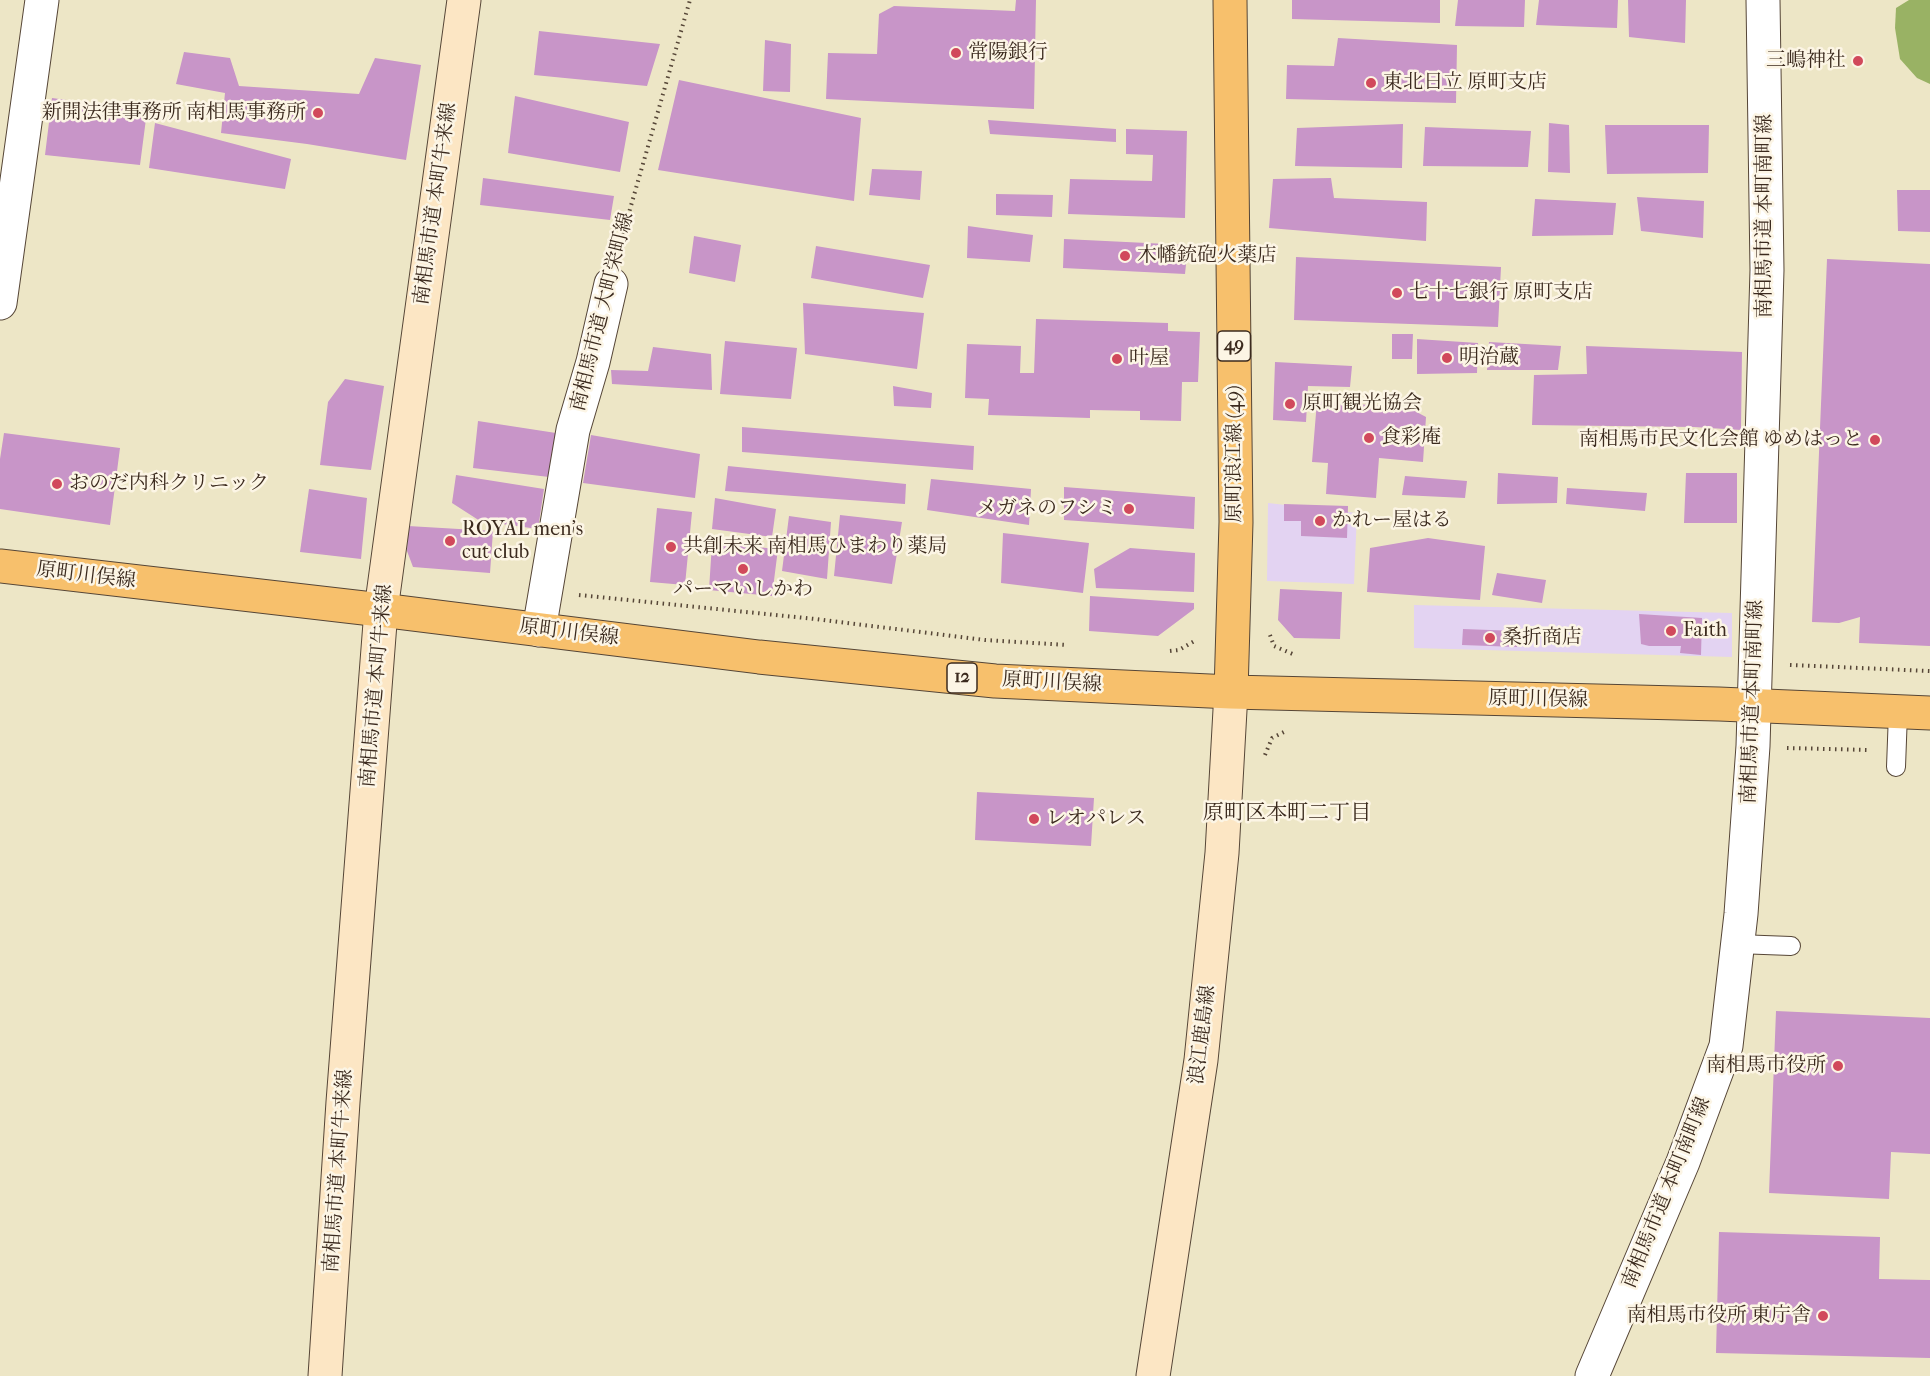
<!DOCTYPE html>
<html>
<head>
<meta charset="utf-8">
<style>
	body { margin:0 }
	canvas { display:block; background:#ede6c6 }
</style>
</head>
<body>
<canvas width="1930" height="1376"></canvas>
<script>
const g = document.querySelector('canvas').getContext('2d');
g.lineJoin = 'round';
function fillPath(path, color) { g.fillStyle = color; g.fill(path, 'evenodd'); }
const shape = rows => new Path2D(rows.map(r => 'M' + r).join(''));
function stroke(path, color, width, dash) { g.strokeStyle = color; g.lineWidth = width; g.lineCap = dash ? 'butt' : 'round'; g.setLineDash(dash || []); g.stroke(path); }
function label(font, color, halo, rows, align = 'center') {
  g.font = font + ' "IM FELL French Canon","Noto Serif JP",serif'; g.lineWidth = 5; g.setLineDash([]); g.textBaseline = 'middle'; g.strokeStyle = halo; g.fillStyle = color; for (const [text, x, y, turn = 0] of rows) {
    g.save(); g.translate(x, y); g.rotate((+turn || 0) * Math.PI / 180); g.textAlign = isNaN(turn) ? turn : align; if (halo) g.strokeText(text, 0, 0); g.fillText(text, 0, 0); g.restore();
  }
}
fillPath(shape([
	[1268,503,1357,513,1354,584,1267,581],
	[1414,605,1732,613,1732,657,1414,648]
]), '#e3d3f2');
fillPath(shape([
	[1909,0,1930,0,1930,84,1917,78,1900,59,1895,28,1896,8]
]), '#99b264');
fillPath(shape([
	[1016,0,1036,0,1034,109,826,99,828,53,877,54,879,14,894,6,1015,11],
	[1292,0,1440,0,1440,23,1292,19],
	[1458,0,1525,0,1524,27,1455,26],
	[1539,0,1618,0,1617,28,1536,25],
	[1628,0,1686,0,1685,43,1629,37],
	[539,31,660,44,647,86,534,75],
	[1338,38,1457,45,1456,103,1286,99,1287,65,1334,66],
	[765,40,791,44,790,92,763,91],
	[184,52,230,58,239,86,359,94,375,58,421,65,406,160,307,144,221,133,225,93,176,84],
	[679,80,861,118,854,201,658,170],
	[515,96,629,122,620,172,508,153],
	[52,98,147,111,140,165,45,155],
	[988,120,1116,129,1116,142,990,134],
	[155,123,291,159,285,189,149,168],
	[1549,123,1569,125,1570,173,1548,172],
	[1403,124,1402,168,1295,166,1297,128],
	[1605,125,1709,125,1708,173,1607,174],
	[1425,127,1531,131,1528,167,1423,166],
	[1126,129,1187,131,1185,218,1068,214,1070,179,1152,181,1153,155,1126,154],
	[872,169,922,171,920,200,869,195],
	[483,178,614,196,610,220,480,205],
	[1331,178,1334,198,1427,202,1426,241,1269,228,1273,179],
	[1897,190,1930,190,1930,232,1898,231],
	[996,194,1053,195,1052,217,996,215],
	[1637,197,1704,201,1703,238,1641,231],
	[1535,199,1616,203,1613,235,1532,236],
	[968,226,1033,235,1030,262,967,258],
	[694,236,741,245,735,282,689,273],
	[1064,239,1188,245,1185,274,1063,268],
	[816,246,930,265,923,298,811,278],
	[1296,257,1501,267,1498,327,1294,320],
	[1827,259,1930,264,1930,646,1859,643,1860,617,1839,623,1812,622],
	[803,303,924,313,917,369,805,354],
	[1036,319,1168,323,1168,331,1200,332,1198,382,1182,382,1181,421,1140,420,1140,411,1090,410,1090,418,988,415,989,399,965,398,967,344,1021,346,1020,373,1034,373],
	[1392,334,1413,334,1412,359,1392,359],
	[1417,339,1478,343,1477,373,1417,374],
	[725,341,797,348,791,399,720,394],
	[1489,342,1561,346,1558,370,1487,370],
	[1586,346,1742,352,1741,430,1694,427,1532,425,1534,375,1587,374],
	[653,347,711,354,712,390,612,384,611,370,648,371],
	[1275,362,1352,366,1350,387,1308,386,1306,422,1273,420],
	[345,379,384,386,371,470,320,465,328,402],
	[893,386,932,393,931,408,894,406],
	[1317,401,1409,408,1426,417,1423,462,1379,458,1376,498,1326,494,1328,463,1312,462],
	[478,421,556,433,549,477,473,468],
	[742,427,974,446,973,470,742,452],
	[4,433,120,448,110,525,0,509,0,459],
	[591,435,700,454,695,498,583,483],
	[728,466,906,484,905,504,725,491],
	[1498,473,1558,477,1557,503,1497,504],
	[1686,473,1737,473,1737,523,1684,523],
	[456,475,544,489,538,529,480,521,452,503],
	[1405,476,1467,481,1465,498,1402,495],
	[931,479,1031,489,1029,525,927,510],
	[1064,487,1195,497,1194,529,1064,520],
	[1567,488,1647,493,1645,511,1566,504],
	[309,489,367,498,361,559,300,552],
	[715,498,776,509,772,537,712,529],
	[1284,504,1348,506,1347,538,1301,536,1301,521,1284,521],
	[657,508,692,512,685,585,650,582],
	[840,515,902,522,892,584,834,576],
	[789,516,831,522,827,579,782,571],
	[408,526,493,531,490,573,413,567,407,551],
	[1003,533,1089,543,1083,593,1001,583],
	[1428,538,1485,546,1480,600,1367,592,1370,548],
	[712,543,778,549,772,596,709,590],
	[1130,548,1195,553,1194,592,1096,588,1094,569],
	[1497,573,1546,580,1542,603,1492,595],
	[1280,589,1342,592,1340,639,1294,638,1278,620],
	[1090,596,1194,603,1194,609,1158,636,1089,631],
	[1639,614,1702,618,1701,655,1680,653,1681,646,1649,646,1641,644],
	[1463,629,1517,631,1517,647,1462,645],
	[977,792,1094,798,1091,846,975,840],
	[1776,1011,1930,1018,1930,1154,1891,1152,1889,1199,1769,1193],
	[1719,1232,1880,1237,1879,1279,1930,1280,1930,1358,1716,1353]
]), '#c895c8');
const lane = shape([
	[1896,767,1898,713],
	[1737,944,1791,946]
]);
const street = shape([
	[0,303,42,0],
	[539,630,573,430,593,362,611,284],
	[1592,1376,1683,1162,1726,1046,1741,914,1753,746,1767,270,1763,0]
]);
const secondary = shape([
	[325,1376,343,1102,381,610,464,0],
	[1153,1376,1201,1060,1222,853,1231,692]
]);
const primary = shape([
	[1230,0,1236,522,1231,692],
	[0,566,381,610,759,657,995,681,1231,692,1719,704,1930,713]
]);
stroke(lane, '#564637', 20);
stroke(street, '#564637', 35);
stroke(secondary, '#564637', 35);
stroke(primary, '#564637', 35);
stroke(shape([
	[618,251,690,0],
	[579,595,815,619,985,640,1067,645],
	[1270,635,1274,646,1295,655],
	[1170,651,1179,650,1196,640],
	[1790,665,1930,671],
	[1787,748,1869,750],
	[1265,755,1272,738,1286,731]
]), '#564637', 4, [1.5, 4.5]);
stroke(lane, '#fff', 18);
stroke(street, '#fff', 33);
stroke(secondary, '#fce6c4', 33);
stroke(primary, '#f7c06c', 33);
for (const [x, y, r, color] of [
	[956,53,6,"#d1495b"],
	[1858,61,6,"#d1495b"],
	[1371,83,6,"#d1495b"],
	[318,113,6,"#d1495b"],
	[1125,256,6,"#d1495b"],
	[1397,293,6,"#d1495b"],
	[1447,358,6,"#d1495b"],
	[1117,359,6,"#d1495b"],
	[1290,404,6,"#d1495b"],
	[1369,438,6,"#d1495b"],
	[1875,440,6,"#d1495b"],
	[57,484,6,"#d1495b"],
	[1129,509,6,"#d1495b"],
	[1320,521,6,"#d1495b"],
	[450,541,6,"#d1495b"],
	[671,547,6,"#d1495b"],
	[743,569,6,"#d1495b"],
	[1671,631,6,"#d1495b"],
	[1490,638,6,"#d1495b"],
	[1034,819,6,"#d1495b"],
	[1838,1066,6,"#d1495b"],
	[1823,1316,6,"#d1495b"]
]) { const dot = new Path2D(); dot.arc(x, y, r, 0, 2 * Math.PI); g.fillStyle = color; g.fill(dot); stroke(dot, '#fcf5e5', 2); }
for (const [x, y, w] of [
	[1234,346,33],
	[962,678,30]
]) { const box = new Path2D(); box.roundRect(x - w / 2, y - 15, w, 30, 4.5); g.fillStyle = '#fcf5e5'; g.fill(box); stroke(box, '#3b2a1e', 1.5); }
label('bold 18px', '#3b2a1e', null, [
	["49",1234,346],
	["12",962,678]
]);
label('20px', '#3b2a1e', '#fcf5e5', [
	["常陽銀行",968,53],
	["三嶋神社",1846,61,"right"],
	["東北日立 原町支店",1383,83],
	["新開法律事務所 南相馬事務所",306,113,"right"],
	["木幡銃砲火薬店",1137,256],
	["七十七銀行 原町支店",1409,293],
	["明治蔵",1459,358],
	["叶屋",1129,359],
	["原町観光協会",1302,404],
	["食彩庵",1381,438],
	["南相馬市民文化会館 ゆめはっと",1863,440,"right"],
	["おのだ内科クリニック",69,484],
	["メガネのフシミ",1117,509,"right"],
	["かれー屋はる",1332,521],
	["ROYAL men's",462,530],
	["cut club",462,553],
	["共創未来 南相馬ひまわり薬局",683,547],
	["パーマいしかわ",743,590,"center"],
	["Faith",1683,631],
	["桑折商店",1502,638],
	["レオパレス",1046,819],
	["南相馬市役所",1826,1066,"right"],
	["南相馬市役所 東庁舎",1811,1316,"right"]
], 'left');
label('20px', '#3b2a1e', '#fcf5e5', [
	["南相馬市道 本町牛来線",436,204,-82],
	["南相馬市道 本町南町線",1765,216,-90],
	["南相馬市道 大町栄町線",603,312,-76],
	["原町浪江線 (49)",1235,454,-90],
	["原町川俣線",86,576,7],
	["原町川俣線",569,633,7],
	["原町川俣線",1052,683,3],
	["南相馬市道 本町牛来線",377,686,-85],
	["原町川俣線",1538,700,1],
	["南相馬市道 本町南町線",1753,702,-88],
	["浪江鹿島線",1203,1035,-83],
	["南相馬市道 本町牛来線",339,1171,-86],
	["南相馬市道 本町南町線",1667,1193,-68]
]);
label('21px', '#3b2a1e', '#fcf5e5', [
	["原町区本町二丁目",1287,814]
]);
</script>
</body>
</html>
